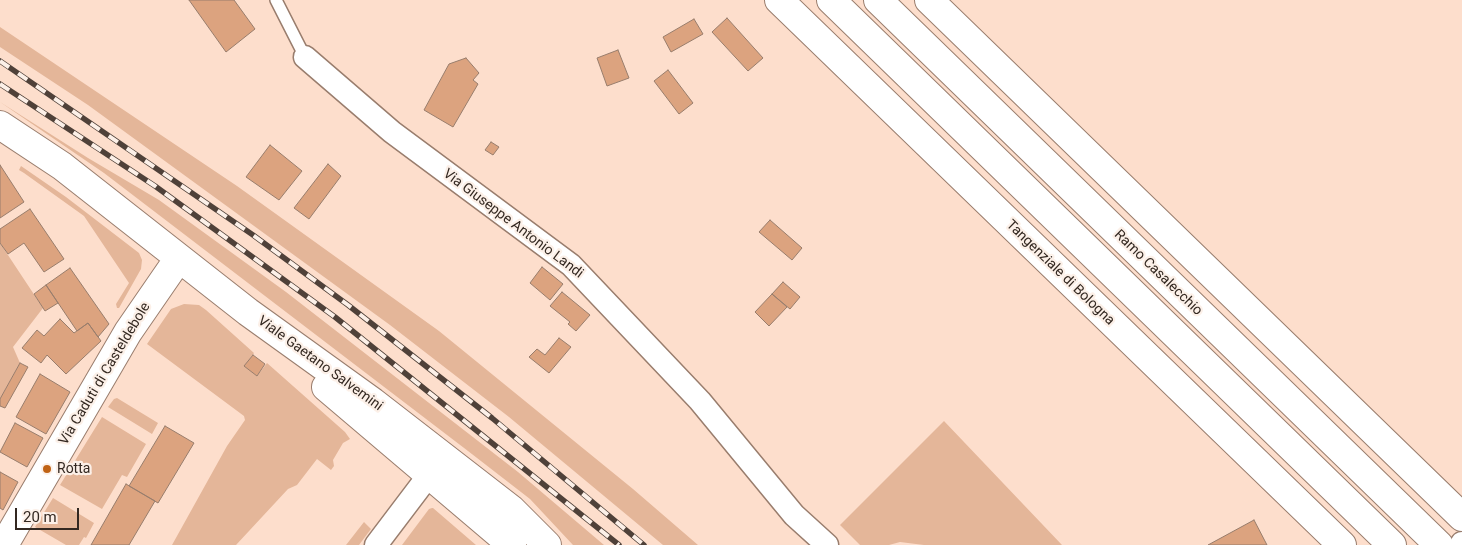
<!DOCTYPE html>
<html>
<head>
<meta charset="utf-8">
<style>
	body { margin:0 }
	#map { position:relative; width:1462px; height:545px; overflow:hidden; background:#fddecc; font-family:Roboto,sans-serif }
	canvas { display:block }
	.scale { position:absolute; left:15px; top:508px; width:64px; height:22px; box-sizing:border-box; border:2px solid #332821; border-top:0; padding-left:6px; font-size:15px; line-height:18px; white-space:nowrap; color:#332821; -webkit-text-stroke:4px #fcf0e8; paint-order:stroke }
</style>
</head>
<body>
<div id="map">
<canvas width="1462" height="545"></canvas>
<div class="scale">20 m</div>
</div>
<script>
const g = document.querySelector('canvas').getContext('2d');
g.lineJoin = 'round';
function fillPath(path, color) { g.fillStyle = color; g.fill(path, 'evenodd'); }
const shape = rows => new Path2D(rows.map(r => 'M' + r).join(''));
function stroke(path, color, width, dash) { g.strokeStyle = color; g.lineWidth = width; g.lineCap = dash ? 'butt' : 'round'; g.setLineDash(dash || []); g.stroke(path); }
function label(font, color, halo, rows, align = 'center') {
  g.font = font + ' Roboto,sans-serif'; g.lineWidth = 4.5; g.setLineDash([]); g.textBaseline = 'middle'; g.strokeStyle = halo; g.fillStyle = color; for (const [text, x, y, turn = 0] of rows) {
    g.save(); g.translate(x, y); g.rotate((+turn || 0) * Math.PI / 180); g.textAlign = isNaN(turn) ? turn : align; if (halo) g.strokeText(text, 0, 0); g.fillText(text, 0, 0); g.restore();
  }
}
fillPath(shape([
	[0,27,237,186,439,331,633,489,698,545,663,545,509,417,390,325,88,105,0,47],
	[0,102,88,158,159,200,286,292,518,472,604,545,573,545,530,499,468,451,104,173],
	[21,166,66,197,139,253,142,260,141,269,119,308,117,308,116,304,129,283,84,216,24,173,19,170],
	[0,243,43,308,13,347,20,363,0,399],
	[184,304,199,305,206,310,254,353,245,366,257,376,267,363,345,432,350,439,343,443,333,460,334,466,331,470,317,459,297,485,288,489,236,545,172,545,227,446,245,420,244,416,147,344,171,309],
	[117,398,158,423,152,434,108,407,114,399],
	[102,417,146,444,127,477,122,475,102,509,60,485],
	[944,421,1062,545,924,545,900,542,889,545,860,545,840,525],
	[53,498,94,523,86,538,84,537,79,545,66,545,35,527],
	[432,508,433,508,476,545,402,545,429,509],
	[364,522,371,529,359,545,346,545]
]), '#e4b699');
const building = shape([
	[189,0,234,0,255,29,226,52,189,0],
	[727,18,763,58,748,71,712,32,727,18],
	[694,19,703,34,671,52,663,37,694,19],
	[618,50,629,78,607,86,597,58,618,50],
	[466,58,479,73,473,80,478,84,453,127,424,110,449,64,466,58],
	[668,70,693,103,679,114,654,81,668,70],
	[491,142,499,147,493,155,485,150,491,142],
	[270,145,302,171,279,200,246,177,270,145],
	[328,164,341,176,309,219,294,208,328,164],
	[0,165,24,202,0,218,0,165],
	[30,209,64,259,44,272,24,243,8,254,0,243,0,229,30,209],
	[770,220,802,248,792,260,759,232,770,220],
	[542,267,563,284,550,300,530,283,542,267],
	[70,268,109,324,98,337,88,323,77,331,46,285,70,268],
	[783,282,800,297,790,309,772,294,783,282],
	[46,285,58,303,45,311,34,294,46,285],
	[562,292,590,315,576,331,568,324,570,322,550,306,562,292],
	[772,294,787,307,769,326,755,312,772,294],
	[60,319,74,333,88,323,101,341,66,374,47,355,41,363,22,348,37,330,44,336,60,319],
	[559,338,571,347,549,373,529,357,537,349,545,355,559,338],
	[253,355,265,364,257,376,244,366,253,355],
	[20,363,28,367,5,408,0,406,0,399,20,363],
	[40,374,70,392,46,434,16,417,40,374],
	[15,423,43,438,27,467,0,452,15,423],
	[165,426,194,443,158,503,129,486,165,426],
	[0,472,18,482,3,510,0,508,0,472],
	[126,484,155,501,129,545,91,545,126,484],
	[1254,520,1267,545,1208,545,1254,520]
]);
fillPath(building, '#dca37f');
stroke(building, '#987d6c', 1);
const lane = shape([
	[276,0,305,57]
]);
const street = shape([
	[305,57,392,132,571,265,700,401,794,515,827,545],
	[376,545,429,475],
	[1461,545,1462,543]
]);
const secondary = shape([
	[0,125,62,166,248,312,373,402,511,509,547,545],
	[326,387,512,545],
	[4,545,128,332,179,258]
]);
const highway = shape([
	[779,0,1342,545],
	[831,0,1392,545],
	[878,0,1439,545],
	[929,0,1462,517]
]);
stroke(lane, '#997d6d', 14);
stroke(street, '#997d6d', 25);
stroke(secondary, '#997d6d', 30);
stroke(highway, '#997d6d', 30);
stroke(lane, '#fff', 11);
stroke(street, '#fff', 22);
stroke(secondary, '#fff', 28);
stroke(highway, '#fff', 28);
const rail = shape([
	[0,61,253,235,348,305,492,418,644,545],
	[0,84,155,186,335,317,619,545]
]);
stroke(rail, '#4f4139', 5.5);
stroke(rail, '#fcf0e8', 4, [11]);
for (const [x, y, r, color] of [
	[47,469,5,"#c06315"]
]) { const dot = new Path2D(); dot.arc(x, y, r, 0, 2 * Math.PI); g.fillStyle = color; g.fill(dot); stroke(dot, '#fcf0e8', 2); }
label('14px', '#332821', '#fcf0e8', [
	["Via Giuseppe Antonio Landi",513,224,37],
	["Tangenziale di Bologna",1060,273,44],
	["Ramo Casalecchio",1158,273,44],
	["Viale Gaetano Salvemini",320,364,36],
	["Via Caduti di Casteldebole",105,374,-59]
]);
label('14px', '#332821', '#fcf0e8', [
	["Rotta",57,469]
], 'left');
</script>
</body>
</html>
